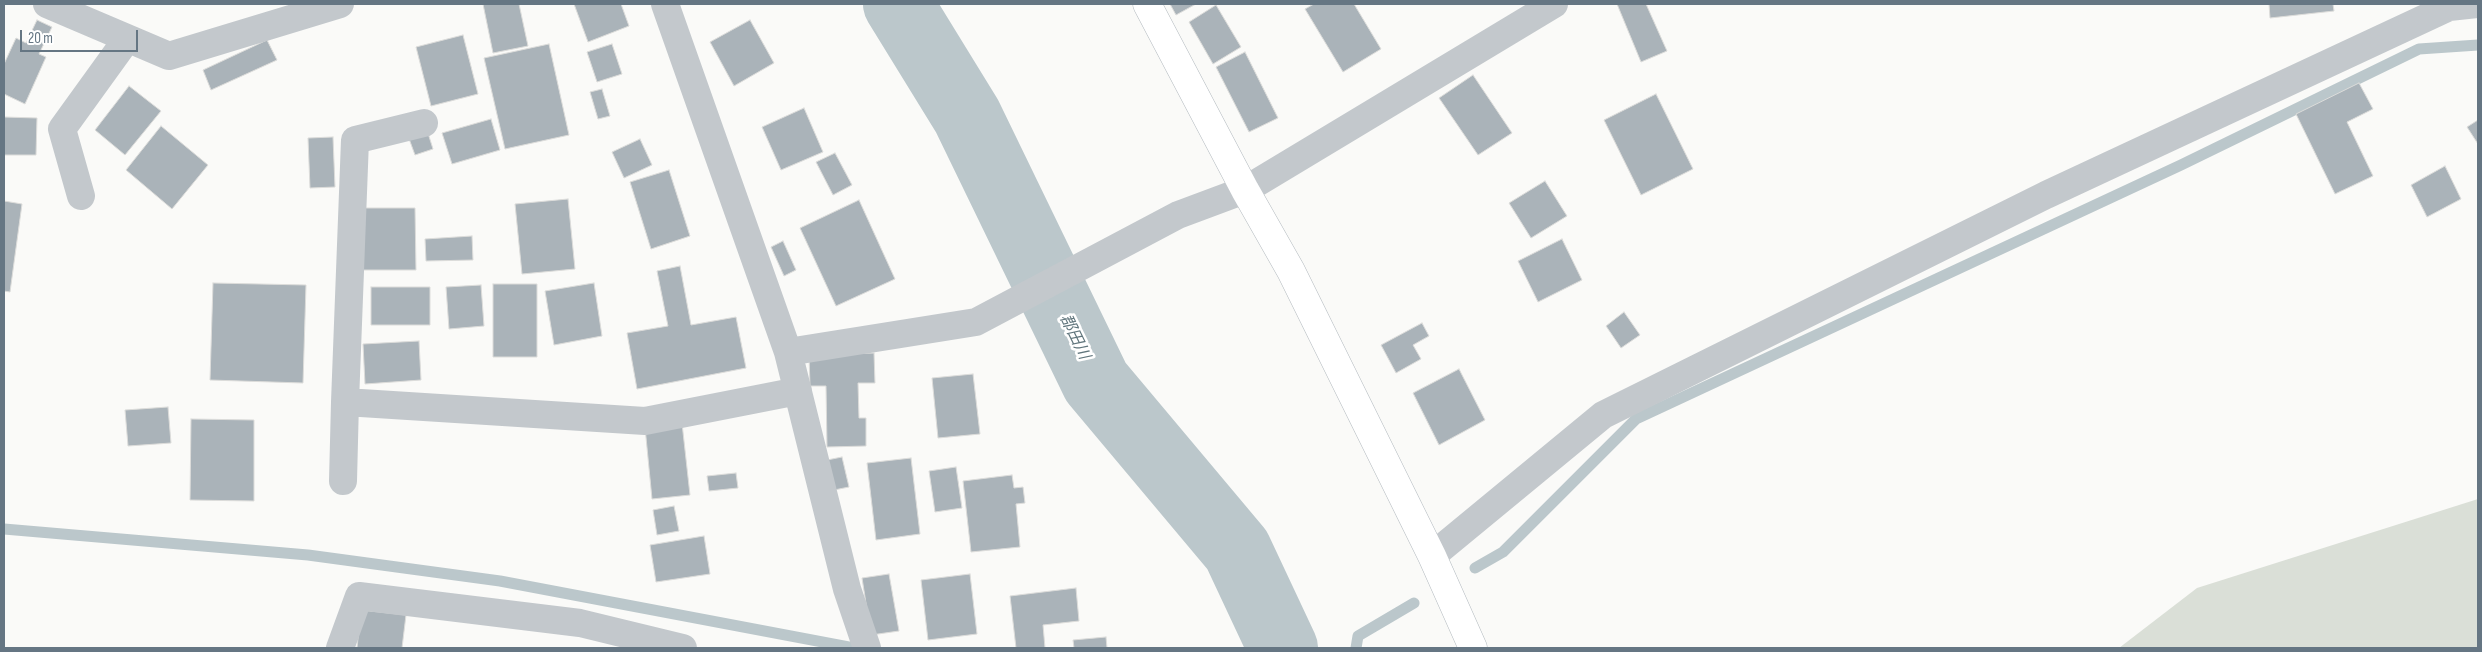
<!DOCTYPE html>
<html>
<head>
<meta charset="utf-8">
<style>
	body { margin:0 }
	#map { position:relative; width:2482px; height:652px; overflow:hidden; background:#fafaf8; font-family:"Sofia Sans Condensed",sans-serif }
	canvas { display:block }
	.frame { position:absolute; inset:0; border:5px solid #657683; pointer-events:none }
	.scale { position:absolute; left:20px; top:30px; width:118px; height:22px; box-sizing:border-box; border:2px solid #657683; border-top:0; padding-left:6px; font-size:15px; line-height:18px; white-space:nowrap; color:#657683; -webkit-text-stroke:4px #fff; paint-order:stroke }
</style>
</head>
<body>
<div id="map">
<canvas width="2482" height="652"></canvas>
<div class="frame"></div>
<div class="scale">20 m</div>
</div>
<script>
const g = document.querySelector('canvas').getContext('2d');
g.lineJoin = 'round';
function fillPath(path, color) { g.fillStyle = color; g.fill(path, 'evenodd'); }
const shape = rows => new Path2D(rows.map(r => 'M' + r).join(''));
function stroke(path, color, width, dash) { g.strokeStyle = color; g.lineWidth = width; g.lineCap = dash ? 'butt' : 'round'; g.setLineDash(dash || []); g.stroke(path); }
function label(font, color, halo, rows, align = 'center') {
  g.font = font + ' "Sofia Sans Condensed","Noto Sans JP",sans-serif'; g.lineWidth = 5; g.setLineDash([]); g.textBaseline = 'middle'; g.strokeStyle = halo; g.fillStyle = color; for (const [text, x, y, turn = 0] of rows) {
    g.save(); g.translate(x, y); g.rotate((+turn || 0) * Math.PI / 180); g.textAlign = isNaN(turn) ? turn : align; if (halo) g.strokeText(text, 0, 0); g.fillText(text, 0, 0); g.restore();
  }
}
fillPath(shape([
	[2478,499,2478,648,2119,648,2197,588]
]), '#dadfd7');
stroke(shape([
	[4,529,308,555,500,581,854,648],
	[1475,568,1503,552,1636,419,2181,165,2419,49,2478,45],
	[1356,648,1358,636,1414,603]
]), '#bbc7cb', 11);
stroke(shape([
	[898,4,967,116,1096,382,1237,550,1283,648]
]), '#bbc7cb', 70);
const building = shape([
	[483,4,519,4,528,46,493,53,483,4],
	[574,4,621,4,629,26,588,42,574,4],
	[1170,4,1196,4,1176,15,1170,4],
	[1314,4,1354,4,1381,49,1343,72,1305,9,1314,4],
	[1617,4,1646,4,1667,51,1641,62,1617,4],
	[2269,4,2333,4,2334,11,2270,18,2269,4],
	[1216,5,1241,47,1213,64,1189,22,1216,5],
	[37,20,52,27,39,54,46,57,25,104,4,94,4,64,16,38,26,43,37,20],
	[750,20,774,63,734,86,710,42,750,20],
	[463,35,478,94,431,106,416,47,463,35],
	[267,40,277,60,211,90,203,70,267,40],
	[549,44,569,135,505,149,484,58,549,44],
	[612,44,622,74,597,82,587,52,612,44],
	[1245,52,1278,118,1249,132,1216,67,1245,52],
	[1473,75,1512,133,1478,155,1439,98,1473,75],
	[2359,83,2373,109,2347,122,2373,176,2335,194,2296,114,2359,83],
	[129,86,161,111,125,155,95,130,129,86],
	[602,89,610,116,598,119,590,92,602,89],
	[1656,94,1693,169,1641,195,1604,120,1656,94],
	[804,108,823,152,781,170,762,127,804,108],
	[4,117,37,118,36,155,4,155,4,117],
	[491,119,500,150,452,164,442,133,491,119],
	[2478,120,2478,144,2467,127,2478,120],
	[161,126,208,165,172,209,126,170,161,126],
	[427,130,433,149,415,155,408,136,427,130],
	[333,137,335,187,310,188,308,138,333,137],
	[640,139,652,165,624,178,612,152,640,139],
	[835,153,852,185,833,195,816,162,835,153],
	[2445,166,2461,199,2427,217,2411,185,2445,166],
	[669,170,690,236,651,249,630,182,669,170],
	[1545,181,1567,216,1531,238,1509,203,1545,181],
	[568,199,575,269,522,274,515,204,568,199],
	[859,200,895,279,836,306,800,228,859,200],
	[4,201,22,204,10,292,4,291,4,201],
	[360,208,415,208,416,270,361,270,360,208],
	[472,236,473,260,426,261,425,239,472,236],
	[1562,239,1582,280,1538,302,1518,261,1562,239],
	[783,241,796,270,784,276,771,247,783,241],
	[680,266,691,325,736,317,746,368,637,389,627,333,668,326,657,271,680,266],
	[213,283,306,285,303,383,210,380,213,283],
	[594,283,602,336,554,345,545,291,594,283],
	[493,284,537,284,537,357,493,357,493,284],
	[481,285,484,326,449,329,446,287,481,285],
	[371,287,430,287,430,325,371,325,371,287],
	[1624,312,1640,335,1621,348,1606,326,1624,312],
	[1422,323,1429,336,1413,345,1421,359,1396,373,1381,345,1422,323],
	[419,341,421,380,365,384,363,344,419,341],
	[874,353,875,383,858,383,859,418,866,418,866,446,827,447,826,386,810,386,809,355,874,353],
	[1459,369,1485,420,1439,445,1413,393,1459,369],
	[973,374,980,434,938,438,932,378,973,374],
	[168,407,171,443,128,446,125,410,168,407],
	[191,419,254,420,254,501,190,500,191,419],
	[682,423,690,495,652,499,645,427,682,423],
	[842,457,849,487,829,491,822,461,842,457],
	[911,458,920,534,876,540,867,463,911,458],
	[956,467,962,508,935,512,929,471,956,467],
	[736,473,738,488,709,491,707,476,736,473],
	[1012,475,1014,488,1023,487,1025,503,1016,504,1020,547,971,552,963,481,1012,475],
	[674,506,679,531,657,535,653,510,674,506],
	[704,536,710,574,656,582,650,545,704,536],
	[889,574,899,631,871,635,862,578,889,574],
	[970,574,977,634,928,640,921,580,970,574],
	[1076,588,1079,621,1043,625,1045,648,1016,648,1010,596,1076,588],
	[361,610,406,615,402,648,357,648,361,610],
	[1106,637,1107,648,1074,648,1073,640,1106,637]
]);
fillPath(building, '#aab3b9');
stroke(building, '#dcdcda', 1);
const secondary = shape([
	[1147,4,1245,190,1291,271,1432,556,1473,648]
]);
stroke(secondary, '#b3babf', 29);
stroke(shape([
	[47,4,169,56,340,4],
	[665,4,788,352,847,589,867,648],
	[424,123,355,140,345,402,645,421,798,391],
	[81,196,62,129,127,39],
	[788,352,976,322,1178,215,1245,190,1554,4],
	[343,481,345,402],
	[1432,556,1603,415,2046,195,2449,7,2477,4],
	[340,648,359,596,580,623,683,648]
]), '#c3c8cc', 28);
stroke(secondary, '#fff', 28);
label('italic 16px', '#60757c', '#fff', [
	["郡田川",1074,337,64]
]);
</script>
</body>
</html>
